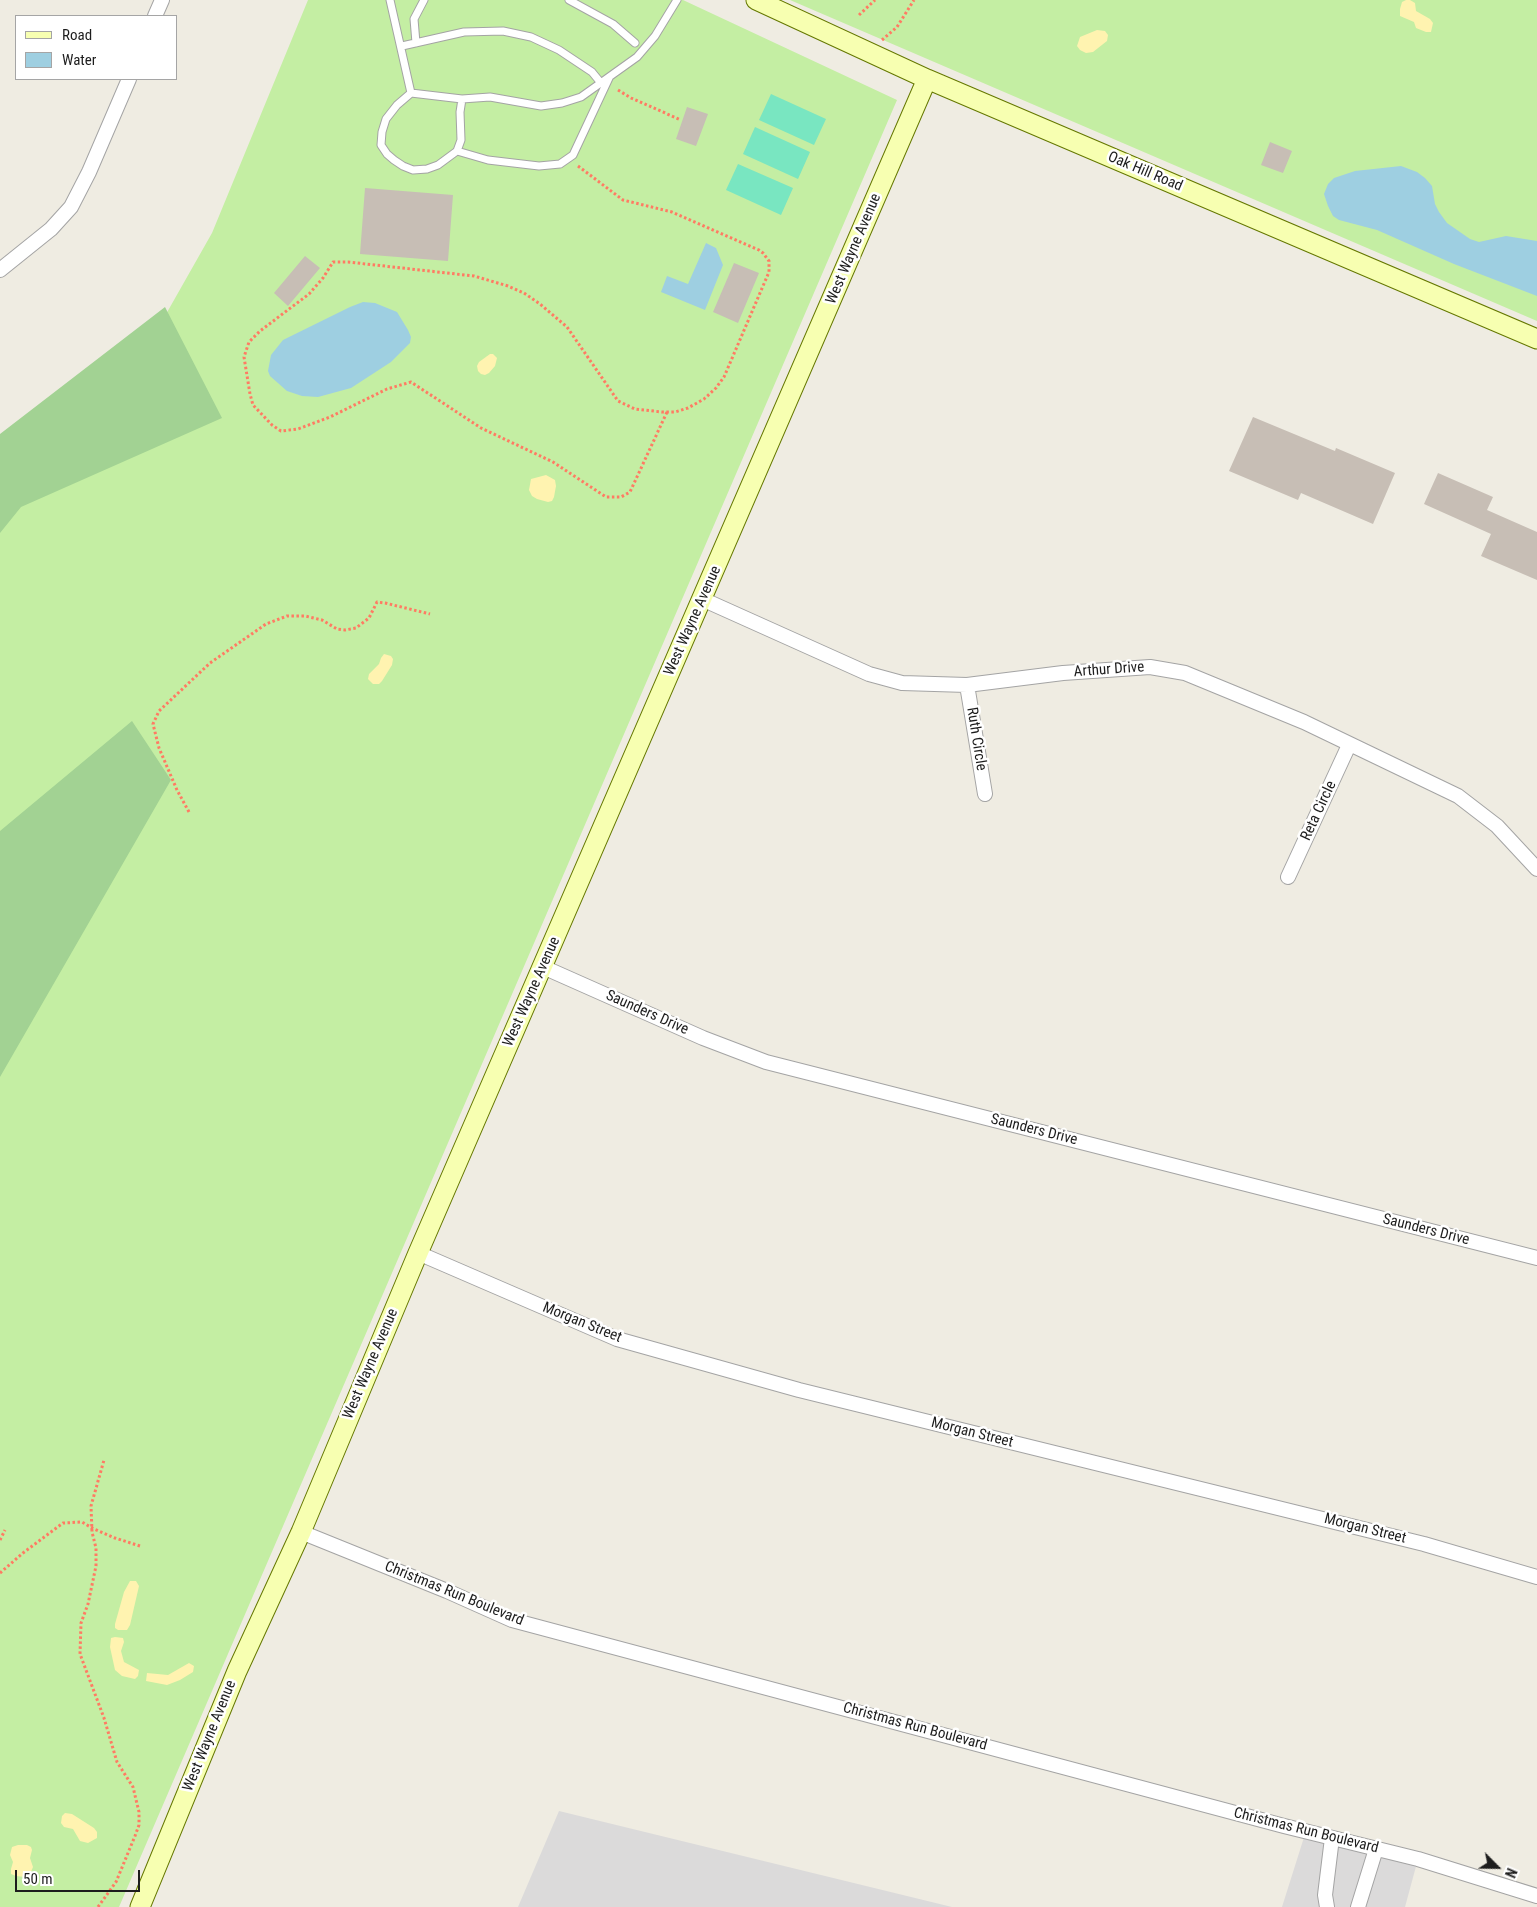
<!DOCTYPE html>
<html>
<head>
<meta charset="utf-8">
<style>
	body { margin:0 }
	#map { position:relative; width:1537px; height:1907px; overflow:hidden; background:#efece2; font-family:"Roboto Condensed",sans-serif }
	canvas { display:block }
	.legend { position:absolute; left:15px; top:15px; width:162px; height:65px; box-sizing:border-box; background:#fff; border:1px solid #a5a5a5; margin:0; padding:6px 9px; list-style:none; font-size:15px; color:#1d1d1d }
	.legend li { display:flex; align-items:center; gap:10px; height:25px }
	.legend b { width:25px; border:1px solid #a5a5a5 }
	.north { position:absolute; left:1472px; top:1842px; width:50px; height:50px; -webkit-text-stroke:4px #fff; paint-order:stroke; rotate:113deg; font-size:14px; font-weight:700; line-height:20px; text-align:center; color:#1d1d1d }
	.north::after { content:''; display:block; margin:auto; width:18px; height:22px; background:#1d1d1d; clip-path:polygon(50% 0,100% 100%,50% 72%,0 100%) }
	.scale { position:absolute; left:15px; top:1870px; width:125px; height:22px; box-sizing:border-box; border:2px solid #1d1d1d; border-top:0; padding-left:6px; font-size:15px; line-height:18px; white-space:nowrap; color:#1d1d1d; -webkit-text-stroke:4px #fff; paint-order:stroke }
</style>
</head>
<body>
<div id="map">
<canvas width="1537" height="1907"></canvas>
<ul class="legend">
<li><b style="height:6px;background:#f7ffb1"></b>Road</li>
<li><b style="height:14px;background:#9ecfe1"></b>Water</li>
</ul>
<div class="north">N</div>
<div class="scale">50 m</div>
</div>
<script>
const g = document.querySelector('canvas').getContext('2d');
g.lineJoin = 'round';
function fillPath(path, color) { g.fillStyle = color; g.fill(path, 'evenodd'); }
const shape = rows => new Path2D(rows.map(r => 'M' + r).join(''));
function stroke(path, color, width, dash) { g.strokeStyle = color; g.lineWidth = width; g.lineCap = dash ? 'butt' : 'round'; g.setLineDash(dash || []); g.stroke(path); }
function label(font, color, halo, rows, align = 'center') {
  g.font = font + ' "Roboto Condensed",sans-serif'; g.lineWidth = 5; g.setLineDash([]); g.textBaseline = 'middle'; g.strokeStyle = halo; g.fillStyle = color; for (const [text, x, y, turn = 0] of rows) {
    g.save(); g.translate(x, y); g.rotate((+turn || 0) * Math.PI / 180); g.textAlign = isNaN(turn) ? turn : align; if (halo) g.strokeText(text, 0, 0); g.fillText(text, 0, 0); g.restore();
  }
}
fillPath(shape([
	[559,1811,952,1907,518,1907],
	[1306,1831,1418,1859,1405,1907,1282,1907]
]), '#dbdada');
fillPath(shape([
	[308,0,683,0,897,100,119,1907,0,1907,0,493,119,397,212,233],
	[790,0,1537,0,1537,321]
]), '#c4eea3');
fillPath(shape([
	[165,307,222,418,21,507,0,533,0,434],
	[132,721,171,780,0,1077,0,831]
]), '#a2d293');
fillPath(shape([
	[1406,0,1410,0,1415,3,1416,11,1430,19,1433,23,1431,32,1426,32,1416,28,1414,22,1400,16,1400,9,1402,2],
	[1097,30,1105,31,1108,35,1107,41,1093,52,1086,53,1080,50,1077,46,1080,37],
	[490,354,493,354,497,358,495,366,489,373,485,375,481,374,478,371,477,366,479,362],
	[546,475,555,480,556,486,554,497,552,501,548,502,537,499,532,496,529,490,531,479],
	[384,654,391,656,393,659,392,665,382,681,379,684,373,684,368,679,369,674,379,664,381,658],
	[130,1581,136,1581,139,1586,130,1625,127,1630,118,1630,115,1628,115,1624,124,1592],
	[115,1637,123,1638,124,1642,121,1651,124,1662,139,1670,138,1676,135,1679,122,1676,115,1670,110,1647,111,1638],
	[189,1663,194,1666,193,1672,180,1680,167,1685,146,1681,147,1673,168,1675],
	[65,1813,72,1814,94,1828,97,1832,97,1838,88,1843,80,1841,73,1829,64,1827,61,1823,62,1816],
	[18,1845,27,1845,31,1847,32,1850,30,1858,33,1867,30,1874,25,1877,16,1876,11,1874,11,1869,13,1862,10,1855,12,1847]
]), '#fff3b0');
fillPath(shape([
	[771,94,826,119,814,145,759,120],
	[755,127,810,152,798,179,743,154],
	[738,164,793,188,781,215,726,190]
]), '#79e6c1');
fillPath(shape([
	[1401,166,1417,172,1425,178,1432,186,1435,204,1439,212,1447,223,1470,239,1479,242,1506,236,1537,241,1537,296,1454,264,1377,230,1339,220,1333,216,1328,206,1324,194,1328,184,1334,178,1355,171],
	[706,243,716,248,723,265,705,310,661,292,667,276,688,284],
	[363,302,375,303,397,312,408,330,411,337,410,343,391,362,351,388,318,397,302,396,287,391,270,376,268,371,271,355,283,340,350,307]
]), '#9ecfe1');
fillPath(shape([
	[687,107,708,114,696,146,676,139],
	[1270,142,1292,151,1283,173,1261,165],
	[365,188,453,195,448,261,360,254],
	[305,256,320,268,288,306,274,293],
	[734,263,759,273,738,323,713,312],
	[1253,417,1335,451,1336,448,1395,473,1373,524,1301,493,1298,500,1229,471],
	[1438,473,1493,497,1487,510,1537,532,1537,580,1481,556,1491,534,1424,504]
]), '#c7beb5');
const lane = shape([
	[390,0,411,93],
	[569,0,613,24,635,43],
	[416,43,414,19,424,0],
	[402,46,464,32,503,31,531,37,559,50,592,72,601,83],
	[609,78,573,155,560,164,539,166,488,160,457,151,438,165,427,169,413,170,403,166,394,160,387,154,381,145,382,132,386,119,397,105,411,93,462,99,490,97,541,106,562,103,581,97,637,57,655,36,677,0],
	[457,151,461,140,460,112,462,99]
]);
const street = shape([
	[155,16,162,0],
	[0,270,51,229,71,207,89,172,129,79],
	[702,599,869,674,902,683,967,685,1063,673,1150,667,1185,673,1304,722,1458,796,1497,826,1537,869],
	[967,685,985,794],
	[1288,877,1349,745],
	[543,967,703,1038,766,1062,1537,1258],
	[418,1253,617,1339,799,1390,1424,1544,1537,1577],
	[301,1532,447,1591,512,1620,1284,1826,1418,1859,1537,1896],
	[1327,1907,1325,1895,1332,1838],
	[1358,1907,1376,1849]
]);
const secondary = shape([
	[756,0,927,79,1537,339],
	[140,1907,237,1671,301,1532,418,1253,927,79]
]);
stroke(lane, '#a4a4a4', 9);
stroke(street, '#a4a4a4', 16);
stroke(secondary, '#657800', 21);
stroke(shape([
	[859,15,875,0],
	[882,40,897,27,914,0],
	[618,90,631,98,681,120],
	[578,166,623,200,672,212,759,250,763,253,769,261,769,272,724,377,716,388,704,399,688,408,675,412,662,412,635,409,618,401,567,327,540,304,524,293,508,286,474,276,348,262,333,262,323,278,309,294,260,331,249,342,244,357,250,394,253,405,272,425,281,431,298,429,330,417,387,389,411,382,481,428,553,462,606,497,621,497,630,492,667,412],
	[189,812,177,790,159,748,153,724,159,711,210,663,266,624,287,616,305,616,322,620,337,629,345,630,356,628,369,618,377,602,385,603,430,614],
	[0,1540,5,1530],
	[0,1573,23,1553,63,1523,82,1522,92,1528,115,1538,140,1546],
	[98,1907,116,1882,135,1836,139,1825,139,1812,133,1787,117,1762,104,1718,80,1654,81,1623,88,1604,96,1566,96,1548,92,1532,91,1506,104,1460]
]), '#ff7b63', 3, [2.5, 2.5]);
stroke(lane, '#fff', 7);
stroke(street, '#fff', 14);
stroke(secondary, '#f7ffb1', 19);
label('15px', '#1d1d1d', '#fff', [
	["Oak Hill Road",1145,172,23],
	["West Wayne Avenue",854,249,-67],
	["West Wayne Avenue",693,621,-66],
	["Arthur Drive",1109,670,-4],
	["Ruth Circle",976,739,81],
	["Reta Circle",1319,811,-65],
	["West Wayne Avenue",532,992,-66],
	["Saunders Drive",647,1013,24],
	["Saunders Drive",1034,1130,14],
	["Saunders Drive",1426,1230,14],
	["Morgan Street",582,1323,22],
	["West Wayne Avenue",371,1364,-67],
	["Morgan Street",972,1433,14],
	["Morgan Street",1365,1529,14],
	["Christmas Run Boulevard",454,1594,22],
	["Christmas Run Boulevard",915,1727,15],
	["West Wayne Avenue",210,1736,-68],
	["Christmas Run Boulevard",1306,1831,14]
]);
</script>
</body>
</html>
